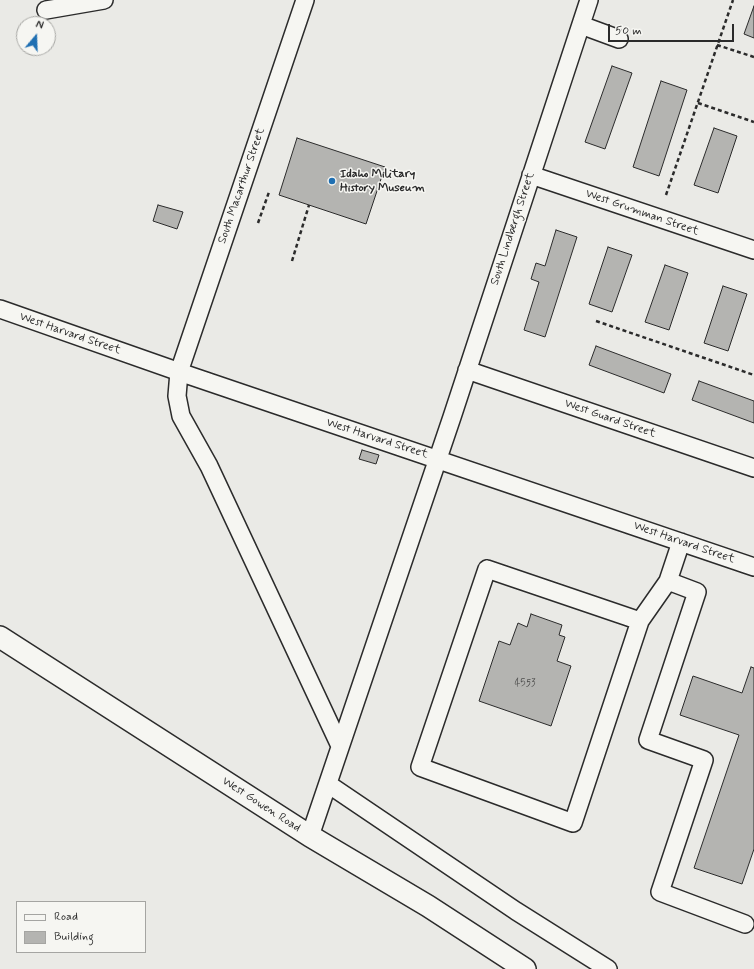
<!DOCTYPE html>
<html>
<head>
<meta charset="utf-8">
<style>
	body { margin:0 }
	#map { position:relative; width:754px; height:969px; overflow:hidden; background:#eaeae6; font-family:Mynerve,sans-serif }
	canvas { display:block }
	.legend { position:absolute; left:16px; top:901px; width:130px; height:52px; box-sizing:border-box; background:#f6f6f2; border:1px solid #a5a5a2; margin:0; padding:5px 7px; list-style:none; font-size:12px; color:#2b2b2b }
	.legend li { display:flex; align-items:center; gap:8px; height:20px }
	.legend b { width:20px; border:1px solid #a5a5a2 }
	.north { position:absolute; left:16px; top:16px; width:40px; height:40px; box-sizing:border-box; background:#f6f6f2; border:1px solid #a5a5a2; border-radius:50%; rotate:19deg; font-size:11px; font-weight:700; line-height:16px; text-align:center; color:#2b2b2b }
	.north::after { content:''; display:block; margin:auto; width:14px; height:18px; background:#1f6fb2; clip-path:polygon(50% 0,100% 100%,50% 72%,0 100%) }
	.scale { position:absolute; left:608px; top:24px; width:126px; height:18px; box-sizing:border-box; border:2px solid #2b2b2b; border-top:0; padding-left:5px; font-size:12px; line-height:14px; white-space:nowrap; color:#2b2b2b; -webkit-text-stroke:3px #f6f6f2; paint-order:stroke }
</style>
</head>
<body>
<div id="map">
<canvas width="754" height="969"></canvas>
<ul class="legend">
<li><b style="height:5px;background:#f6f6f2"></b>Road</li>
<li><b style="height:11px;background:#b4b4b1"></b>Building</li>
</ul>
<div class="north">N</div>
<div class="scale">50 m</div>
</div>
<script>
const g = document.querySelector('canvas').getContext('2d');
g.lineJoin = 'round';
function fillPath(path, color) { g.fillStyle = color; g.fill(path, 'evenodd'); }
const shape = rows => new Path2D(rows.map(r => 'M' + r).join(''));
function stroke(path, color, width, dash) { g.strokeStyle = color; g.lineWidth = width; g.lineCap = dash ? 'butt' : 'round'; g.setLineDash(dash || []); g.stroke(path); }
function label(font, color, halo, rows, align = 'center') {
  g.font = font + ' Mynerve,sans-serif'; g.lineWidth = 3; g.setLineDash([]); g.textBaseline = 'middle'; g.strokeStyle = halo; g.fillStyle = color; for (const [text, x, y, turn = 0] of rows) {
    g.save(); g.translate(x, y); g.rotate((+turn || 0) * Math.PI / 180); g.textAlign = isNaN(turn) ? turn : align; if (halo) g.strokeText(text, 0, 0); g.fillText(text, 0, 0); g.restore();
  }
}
const building = shape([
	[754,6,754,38,744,34,754,6],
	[612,66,632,73,605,149,585,142,612,66],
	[661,81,687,90,659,176,633,167,661,81],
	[714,128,737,136,718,193,694,185,714,128],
	[297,138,385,167,366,224,279,195,297,138],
	[158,205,183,212,177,229,153,221,158,205],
	[556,230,577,237,545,337,524,330,539,282,531,279,536,263,545,266,556,230],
	[608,247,632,255,612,312,589,304,608,247],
	[665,265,688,273,669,330,645,322,665,265],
	[723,286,747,294,728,351,704,343,723,286],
	[596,346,671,374,664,393,589,365,596,346],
	[699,381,754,401,754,423,692,400,699,381],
	[362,450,379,455,376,464,359,459,362,450],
	[531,614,562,625,559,635,565,637,557,661,571,666,551,726,479,701,499,641,510,645,518,623,527,627,531,614],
	[751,667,754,668,754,849,742,884,694,868,739,735,680,715,693,676,742,693,751,667]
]);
fillPath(building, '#b4b4b1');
stroke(building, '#2b2b2b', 1);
const minor = shape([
	[305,0,179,372,177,396,181,416,209,466,340,746],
	[46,10,104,0],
	[581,25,619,39],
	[531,175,754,250],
	[0,309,191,376,754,567],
	[467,370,754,468],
	[681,542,668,581,697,592,648,740,704,760,660,892,745,924],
	[487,569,640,621,573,823,420,767,487,569],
	[640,621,668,581],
	[328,784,516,911,608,969],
	[310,836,452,417,589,0]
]);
const major = shape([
	[0,637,310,836,428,906,525,969]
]);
stroke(minor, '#2b2b2b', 20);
stroke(major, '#2b2b2b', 24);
stroke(shape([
	[717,45,754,57],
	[698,103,754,122],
	[666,195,733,0],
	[258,223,269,192],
	[292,261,309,205],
	[596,321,754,375]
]), '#2b2b2b', 2.5, [4, 3]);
stroke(minor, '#f6f6f2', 17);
stroke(major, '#f6f6f2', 21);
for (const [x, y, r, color] of [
	[332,181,4,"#1f6fb2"]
]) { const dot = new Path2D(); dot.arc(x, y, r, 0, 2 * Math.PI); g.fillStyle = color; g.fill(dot); stroke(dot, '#f6f6f2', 1.5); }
label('10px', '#4d4d4c', null, [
	["4553",525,684]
]);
label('bold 12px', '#2b2b2b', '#f6f6f2', [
	["Idaho Military",340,174],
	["History Museum",340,188]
], 'left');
label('12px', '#2b2b2b', '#f6f6f2', [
	["South Macarthur Street",242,186,-71],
	["West Grumman Street",642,213,19],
	["South Lindbergh Street",513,229,-72],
	["West Harvard Street",70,334,19],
	["West Guard Street",610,419,19],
	["West Harvard Street",377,439,18],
	["West Harvard Street",684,543,19],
	["West Gowen Road",261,805,33]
]);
</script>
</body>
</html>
